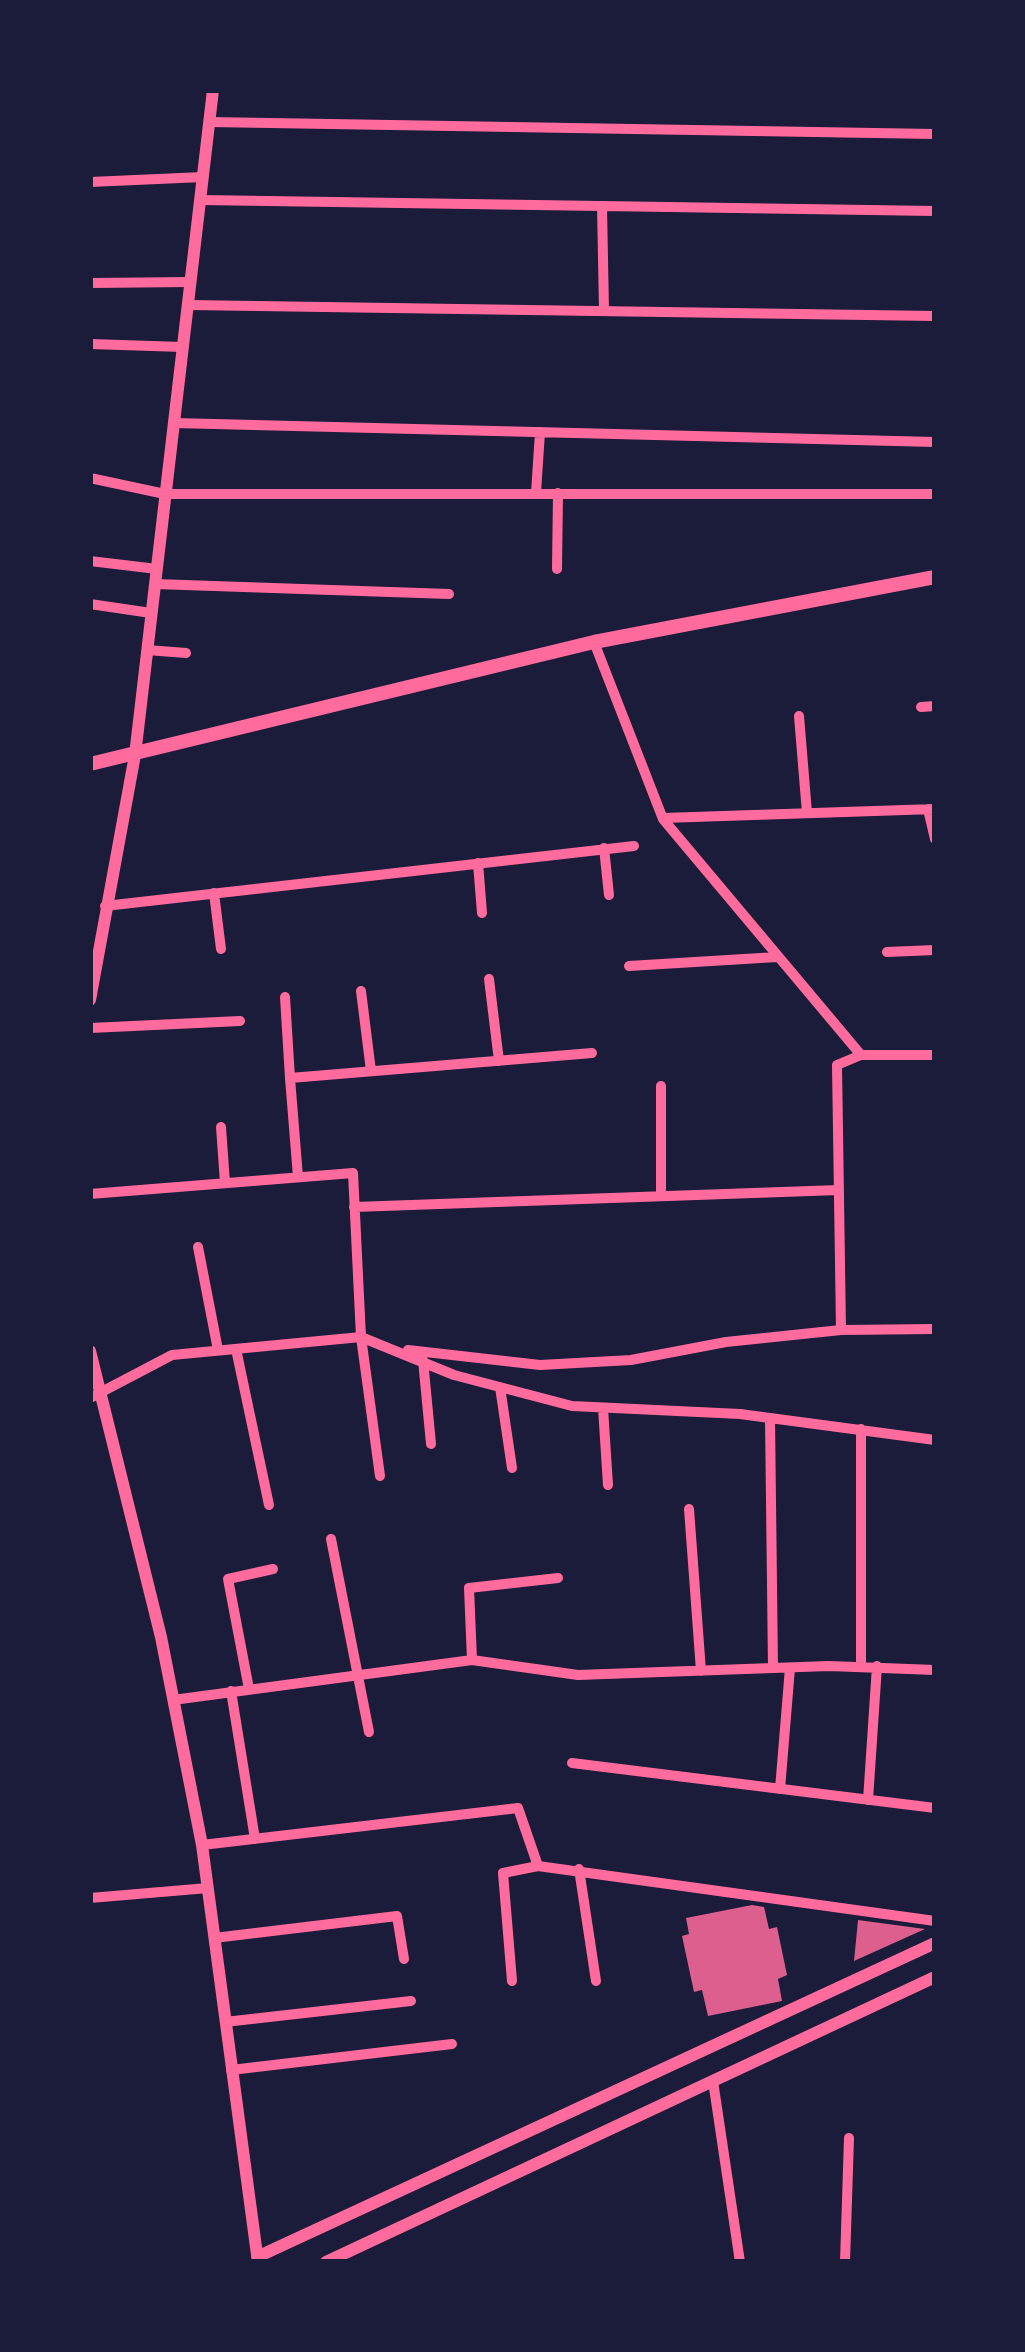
<!DOCTYPE html>
<html>
<head>
<meta charset="utf-8">
<style>
	body { margin:0 }
	#map { position:relative; width:1025px; height:2352px; overflow:hidden; background:#1b1b3a; font-family:"Source Serif 4",serif }
	canvas { display:block }
	.frame { position:absolute; inset:0; border:93px solid #1b1b3a; pointer-events:none }
</style>
</head>
<body>
<div id="map">
<canvas width="1025" height="2352"></canvas>
<div class="frame"></div>
</div>
<script>
const g = document.querySelector('canvas').getContext('2d');
g.lineJoin = 'round';
function fillPath(path, color) { g.fillStyle = color; g.fill(path, 'evenodd'); }
const shape = rows => new Path2D(rows.map(r => 'M' + r).join(''));
function stroke(path, color, width, dash) { g.strokeStyle = color; g.lineWidth = width; g.lineCap = dash ? 'butt' : 'round'; g.setLineDash(dash || []); g.stroke(path); }
fillPath(shape([
	[752,1905,764,1907,769,1929,777,1927,787,1975,778,1979,782,2001,708,2016,702,1990,694,1992,682,1936,689,1934,686,1918],
	[858,1920,925,1929,854,1961]
]), '#dd5f8e');
stroke(shape([
	[209,122,935,134],
	[90,182,203,177],
	[200,200,935,211],
	[602,206,604,311],
	[90,283,190,282],
	[188,305,935,316],
	[90,344,183,347],
	[174,423,935,442],
	[90,478,165,494,935,494],
	[536,493,540,432],
	[90,561,157,569],
	[557,569,558,493],
	[155,584,449,594],
	[90,604,151,613],
	[594,642,663,819,861,1055],
	[147,650,186,653],
	[921,707,935,706],
	[799,716,807,813],
	[928,809,935,839],
	[663,818,935,809],
	[604,848,609,895],
	[478,863,482,913],
	[214,893,221,949],
	[105,906,634,846],
	[887,952,935,950],
	[629,966,777,957],
	[489,979,499,1061],
	[361,991,371,1071],
	[285,997,290,1078],
	[90,1028,240,1021],
	[661,1086,661,1196],
	[221,1127,225,1183],
	[298,1177,290,1078,592,1053],
	[90,1194,353,1173,361,1337,380,1476],
	[354,1207,839,1190],
	[198,1247,218,1350],
	[841,1330,837,1065,861,1055,935,1055],
	[236,1349,269,1505],
	[408,1350,540,1365,631,1360,726,1342,841,1330,935,1329],
	[423,1360,431,1444],
	[500,1387,512,1468],
	[90,1398,172,1355,361,1337,454,1375,572,1406,740,1414,935,1440],
	[603,1408,608,1485],
	[770,1418,773,1668],
	[689,1509,701,1671],
	[331,1539,369,1732],
	[472,1660,469,1588,558,1578],
	[861,1666,861,1429],
	[249,1689,228,1579,273,1569],
	[231,1691,255,1839],
	[173,1700,472,1660,578,1675,829,1666,935,1670],
	[572,1763,935,1808],
	[780,1789,790,1668],
	[868,1800,877,1666],
	[202,1845,518,1808,538,1866],
	[579,1869,596,1981],
	[90,1898,208,1888],
	[214,1938,397,1916,404,1959],
	[512,1981,503,1873,538,1866,935,1921],
	[225,2022,411,2001],
	[231,2070,452,2044],
	[713,2081,740,2262],
	[845,2262,849,2138]
]), '#ff6b9d', 10);
stroke(shape([
	[90,1000,135,755,213,90],
	[90,1351,161,1637,202,1845,258,2262],
	[257,2257,935,1943],
	[326,2262,935,1977]
]), '#ff6b9d', 12);
stroke(shape([
	[90,764,594,642,935,577]
]), '#ff6b9d', 14);
</script>
</body>
</html>
